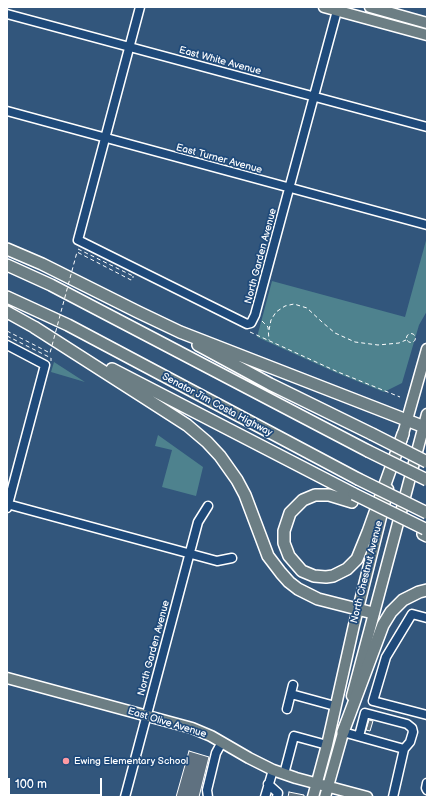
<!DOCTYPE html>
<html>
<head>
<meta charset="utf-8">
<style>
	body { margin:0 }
	#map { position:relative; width:434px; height:804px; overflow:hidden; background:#32567c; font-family:"Balsamiq Sans",sans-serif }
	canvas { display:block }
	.frame { position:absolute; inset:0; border:8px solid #fff; pointer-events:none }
	.scale { position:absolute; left:8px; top:778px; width:94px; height:18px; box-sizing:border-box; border:2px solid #fff; border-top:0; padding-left:5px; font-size:12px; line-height:14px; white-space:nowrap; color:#fff; -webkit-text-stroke:3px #1f4a7a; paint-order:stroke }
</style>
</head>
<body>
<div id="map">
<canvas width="434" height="804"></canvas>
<div class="frame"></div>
<div class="scale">100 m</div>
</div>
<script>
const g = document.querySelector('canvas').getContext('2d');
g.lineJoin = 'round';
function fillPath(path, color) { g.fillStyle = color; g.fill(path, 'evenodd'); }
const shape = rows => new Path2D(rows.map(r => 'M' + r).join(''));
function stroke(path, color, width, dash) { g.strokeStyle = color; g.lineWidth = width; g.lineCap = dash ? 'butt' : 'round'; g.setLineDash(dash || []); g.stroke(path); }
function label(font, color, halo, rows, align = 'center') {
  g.font = font + ' "Balsamiq Sans",sans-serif'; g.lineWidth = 3.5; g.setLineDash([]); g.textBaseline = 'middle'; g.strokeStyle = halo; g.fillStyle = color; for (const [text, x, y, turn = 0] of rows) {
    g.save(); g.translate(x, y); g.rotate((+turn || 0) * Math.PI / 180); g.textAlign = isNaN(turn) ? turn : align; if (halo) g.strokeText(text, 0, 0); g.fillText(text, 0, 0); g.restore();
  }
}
fillPath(shape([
	[427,237,427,311,419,325,402,383,384,392,337,373,257,337,272,281,405,317],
	[54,362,85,382,51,372],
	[158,435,203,467,196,496,162,487,172,450,155,446]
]), '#4e828e');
const building = shape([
	[369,720,373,721,370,731,366,730,369,720],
	[189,751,209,757,199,797,176,797,189,751],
	[289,792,304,795,304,797,288,797,289,792]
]);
fillPath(building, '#5f7180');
stroke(building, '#fff', 1);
const minor = shape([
	[140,7,78,240,247,324,251,323,255,315,338,7],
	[7,14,427,127],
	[7,111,427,225],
	[7,345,45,365,7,508],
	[7,504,217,561,232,558],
	[427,618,412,614,386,657,373,701,427,715],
	[291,694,335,706],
	[287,709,293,685],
	[343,732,404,749,393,797],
	[359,736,365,713,407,724,412,728,413,732,410,742,404,749],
	[284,774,294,736,327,745],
	[427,783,426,788,427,790],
	[268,784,278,793,277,797],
	[125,797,198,522,208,506],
	[208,797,207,790,216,753,222,742],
	[265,797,273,770]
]);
const major = shape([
	[324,7,427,35],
	[370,7,427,23],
	[401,441,427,349],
	[7,678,192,728,211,736,249,758,273,770,296,778,367,797],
	[352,696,427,414],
	[313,797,327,745,354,625,388,489],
	[325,797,345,726]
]);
const highway = shape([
	[7,249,42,264,138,312,180,332,427,428],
	[7,265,51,285,368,451],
	[7,297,68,325,358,479],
	[7,312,34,327,145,398,187,425,207,442,220,456,237,480,245,495,268,556,281,573,289,582,298,589,318,599,373,613],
	[198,345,270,384,372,434],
	[112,369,354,494],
	[352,502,329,495,315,495,303,500,290,513,284,531,284,543,289,556,302,571,314,576,326,577,333,576,347,569,357,559,368,532,403,434],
	[423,534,427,536],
	[343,732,383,625,391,612,403,600,419,592,427,590]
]);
stroke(minor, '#fff', 11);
stroke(major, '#fff', 13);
stroke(highway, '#fff', 14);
stroke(shape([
	[78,249,133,276],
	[262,321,268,327,269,340],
	[269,330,271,320,276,312,285,306,294,304,307,308,322,322,335,333,355,342,378,345,399,343,406,340],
	[250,332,338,372,400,397],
	'406.5 338a4.5 4.5 0 1 1 9 0a4.5 4.5 0 1 1-9 0Z',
	[7,336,51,358,51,361]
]), '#fff', 1, [4, 3]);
stroke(minor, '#1f4a7a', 8);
stroke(major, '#6c7e84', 10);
stroke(highway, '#6c7e84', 11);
const highwayBridge = shape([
	[372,434,427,462],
	[368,451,427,480],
	[358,479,427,513],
	[354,494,425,529]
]);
stroke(highwayBridge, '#fff', 14, []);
stroke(shape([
	[7,331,50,353,77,252,131,280,133,279,133,276]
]), '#fff', 1, [4, 3]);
stroke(highwayBridge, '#6c7e84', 11);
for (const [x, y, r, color] of [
	[66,761,4,"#ff9aa2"]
]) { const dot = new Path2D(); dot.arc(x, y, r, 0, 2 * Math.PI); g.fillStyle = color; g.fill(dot); stroke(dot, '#1f4a7a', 1.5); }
label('10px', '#fff', '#1f4a7a', [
	["East White Avenue",220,61,15],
	["East Turner Avenue",219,159,15],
	["North Garden Avenue",261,256,-75],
	["Senator Jim Costa Highway",217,405,28],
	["North Chestnut Avenue",367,572,-76],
	["North Garden Avenue",154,648,-75],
	["East Olive Avenue",167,723,17]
]);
label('10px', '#fff', '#1f4a7a', [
	["Ewing Elementary School",74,761]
], 'left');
</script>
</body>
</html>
